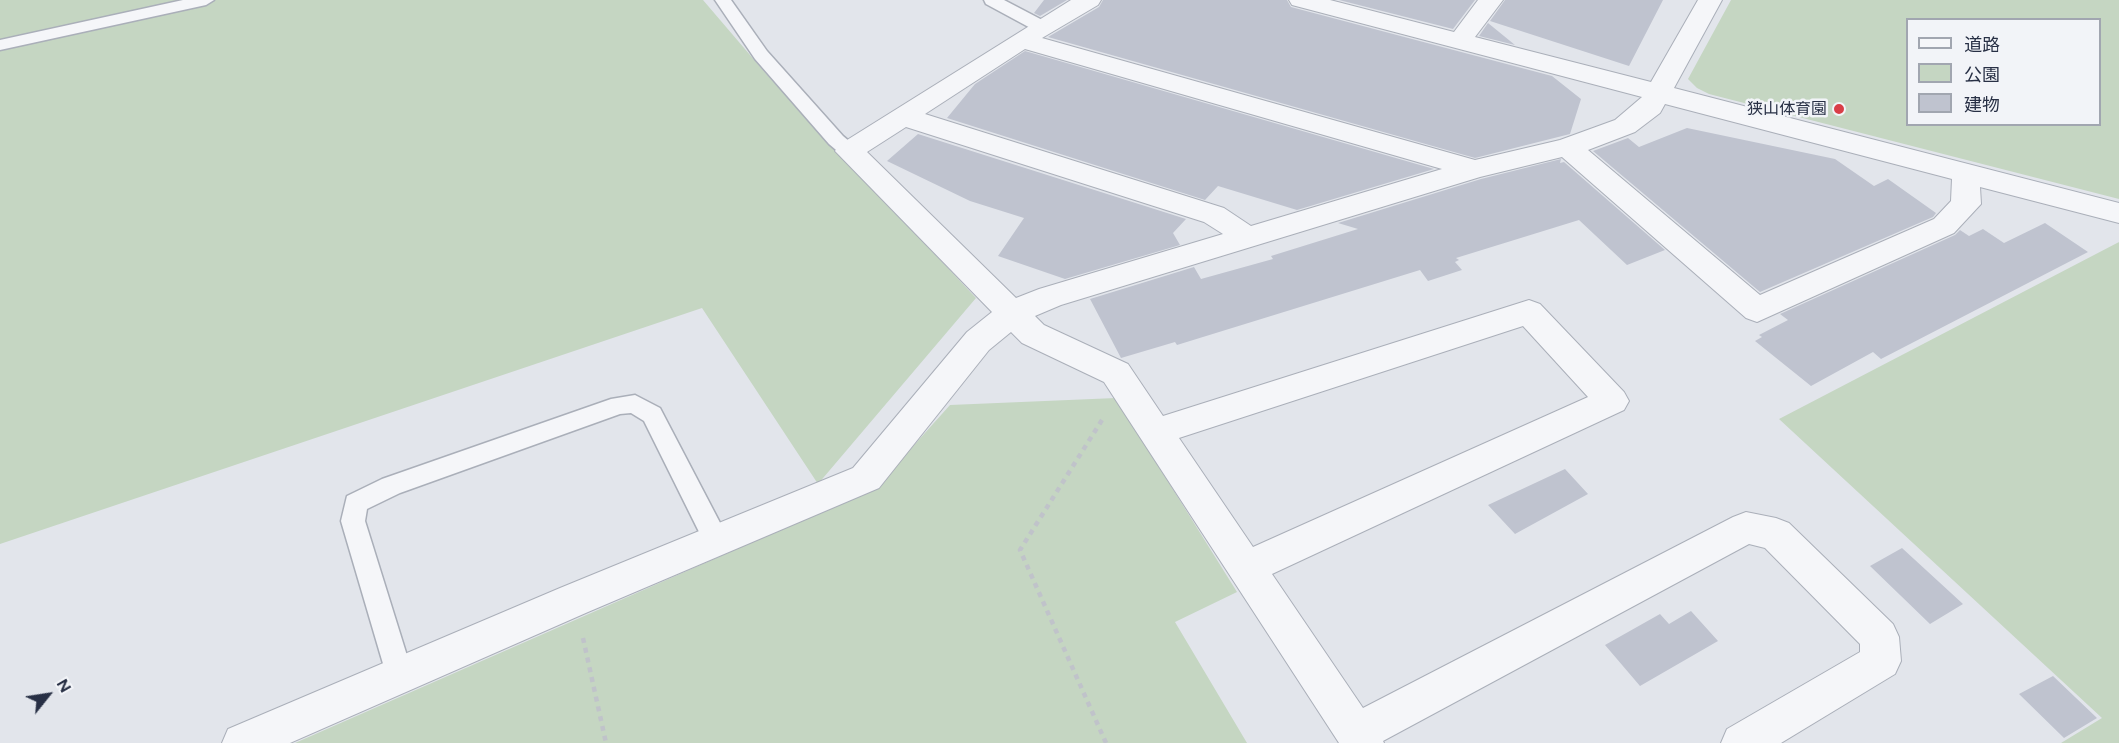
<!DOCTYPE html>
<html>
<head>
<meta charset="utf-8">
<style>
	body { margin:0 }
	#map { position:relative; width:2119px; height:743px; overflow:hidden; background:#e2e5eb; font-family:Figtree,"Noto Sans JP",sans-serif }
	canvas { display:block }
	.legend { position:absolute; left:1906px; top:18px; width:195px; height:108px; box-sizing:border-box; background:#f2f4f8; border:2px solid #a1a6b0; margin:0; padding:8px 10px; list-style:none; font-size:18px; color:#283045 }
	.legend li { display:flex; align-items:center; gap:12px; height:30px }
	.legend b { width:30px; border:2px solid #a1a6b0 }
	.north { position:absolute; left:18px; top:665px; width:60px; height:60px; -webkit-text-stroke:4px #f2f4f8; paint-order:stroke; rotate:60deg; font-size:16px; font-weight:700; line-height:24px; text-align:center; color:#283045 }
	.north::after { content:''; display:block; margin:auto; width:21px; height:27px; background:#283045; clip-path:polygon(50% 0,100% 100%,50% 72%,0 100%) }
</style>
</head>
<body>
<div id="map">
<canvas width="2119" height="743"></canvas>
<ul class="legend">
<li><b style="height:8px;background:#f5f6f9"></b>道路</li>
<li><b style="height:16px;background:#c5d6c2"></b>公園</li>
<li><b style="height:16px;background:#bfc3cf"></b>建物</li>
</ul>
<div class="north">N</div>
</div>
<script>
const g = document.querySelector('canvas').getContext('2d');
g.lineJoin = 'round';
function fillPath(path, color) { g.fillStyle = color; g.fill(path, 'evenodd'); }
const shape = rows => new Path2D(rows.map(r => 'M' + r).join(''));
function stroke(path, color, width, dash) { g.strokeStyle = color; g.lineWidth = width; g.lineCap = dash ? 'butt' : 'round'; g.setLineDash(dash || []); g.stroke(path); }
function label(font, color, halo, rows, align = 'center') {
  g.font = font + ' Figtree,"Noto Sans JP",sans-serif'; g.lineWidth = 5; g.setLineDash([]); g.textBaseline = 'middle'; g.strokeStyle = halo; g.fillStyle = color; for (const [text, x, y, turn = 0] of rows) {
    g.save(); g.translate(x, y); g.rotate((+turn || 0) * Math.PI / 180); g.textAlign = isNaN(turn) ? turn : align; if (halo) g.strokeText(text, 0, 0); g.fillText(text, 0, 0); g.restore();
  }
}
fillPath(shape([
	[0,0,703,0,768,76,976,298,818,484,702,308,0,544],
	[1731,0,2119,0,2119,199,1709,94,1697,88,1688,79],
	[1908,20,2100,20,2100,124,1908,124],
	[2119,229,2119,743,2061,743,2102,718,1779,419,2119,242],
	[1116,398,1237,592,1175,622,1247,743,295,743,837,505,898,463,950,405]
]), '#c5d6c2');
fillPath(shape([
	[1044,0,1067,0,1040,16,1034,13],
	[1103,0,1287,0,1291,7,1552,76,1581,99,1570,134,1475,158,1048,37,1099,7],
	[1339,0,1475,0,1453,29],
	[1505,0,1663,0,1629,66,1490,21],
	[1488,23,1515,45,1479,36],
	[1025,51,1434,169,1297,210,1218,186,1205,200,947,118,975,84],
	[1687,128,1835,159,1874,186,1888,179,1936,213,1933,217,1760,292,1593,151,1628,138,1639,147],
	[918,134,1186,219,1173,233,1180,245,1065,279,998,256,1024,218,970,201,887,161],
	[1561,159,1560,163,1564,162,1665,250,1627,265,1579,220,1456,258,1459,260,1455,262,1462,270,1428,281,1420,270,1177,345,1175,342,1121,358,1090,299,1194,267,1201,279,1273,259,1271,256,1358,229,1338,223,1481,179],
	[2045,223,2088,252,1881,359,1873,352,1811,386,1755,341,1762,337,1759,335,1788,320,1780,314,1955,235,1960,230,1969,236,1983,229,2004,243],
	[1565,469,1588,494,1515,534,1488,505],
	[1902,548,1963,604,1930,624,1870,566],
	[1691,611,1718,641,1640,686,1605,645,1660,614,1669,624],
	[2053,676,2097,718,2064,738,2019,694]
]), '#bfc3cf');
const lane = shape([
	[183,0,214,0,206,5,0,50,0,40,183,0],
	[715,0,731,0,767,51,843,136,856,147,859,151,856,155,849,157,842,155,829,144,755,59,715,0],
	[984,0,1004,0,1048,23,1051,27,1048,31,1042,32,1036,31,986,4,984,0],
	[635,395,660,408,729,540,725,548,716,551,707,548,644,421,631,413,620,414,400,493,367,509,365,521,413,675,409,684,399,688,389,684,341,521,347,496,382,479,611,399,635,395]
]);
const street = shape([
	[1071,0,1101,0,1098,5,1042,38,1475,160,1560,140,1615,120,1642,97,1292,5,1289,0,1330,0,1454,32,1478,0,1503,0,1475,37,1651,82,1698,0,1722,0,1674,88,2119,203,2119,223,1980,187,1981,204,1954,233,1757,322,1746,318,1562,157,1480,177,1061,305,1035,316,1044,325,1128,364,1163,416,1529,300,1540,304,1624,392,1629,401,1624,410,1272,574,1363,708,1733,517,1746,512,1776,518,1789,523,1893,624,1899,637,1901,661,1895,674,1781,743,1721,743,1727,729,1860,652,1860,644,1765,548,1749,544,1383,741,1384,743,1339,743,1104,382,1022,343,1011,332,989,350,879,488,588,612,290,743,222,743,228,729,560,588,853,468,967,332,992,312,835,151,839,145,1071,0],
	[1025,49,1442,169,1251,226,1224,208,925,114,1025,49],
	[1665,104,1952,179,1951,201,1934,219,1760,295,1588,150,1635,132,1660,113,1665,104],
	[906,127,1204,222,1223,234,1039,289,1016,298,867,152,906,127],
	[1523,326,1588,397,1253,547,1179,438,1523,326]
]);
stroke(lane, '#aaafb9', 3);
stroke(street, '#aaafb9', 2);
stroke(shape([
	[1102,420,1020,550,1106,743],
	[583,638,606,743]
]), '#c0c3ca', 4.5, [5, 5]);
fillPath(lane, '#f5f6f9');
fillPath(street, '#f5f6f9');
for (const [x, y, r, color] of [
	[1839,109,6,"#d93e47"]
]) { const dot = new Path2D(); dot.arc(x, y, r, 0, 2 * Math.PI); g.fillStyle = color; g.fill(dot); stroke(dot, '#f2f4f8', 2); }
label('16px', '#283045', '#f2f4f8', [
	["狭山体育園",1827,109]
], 'right');
</script>
</body>
</html>
